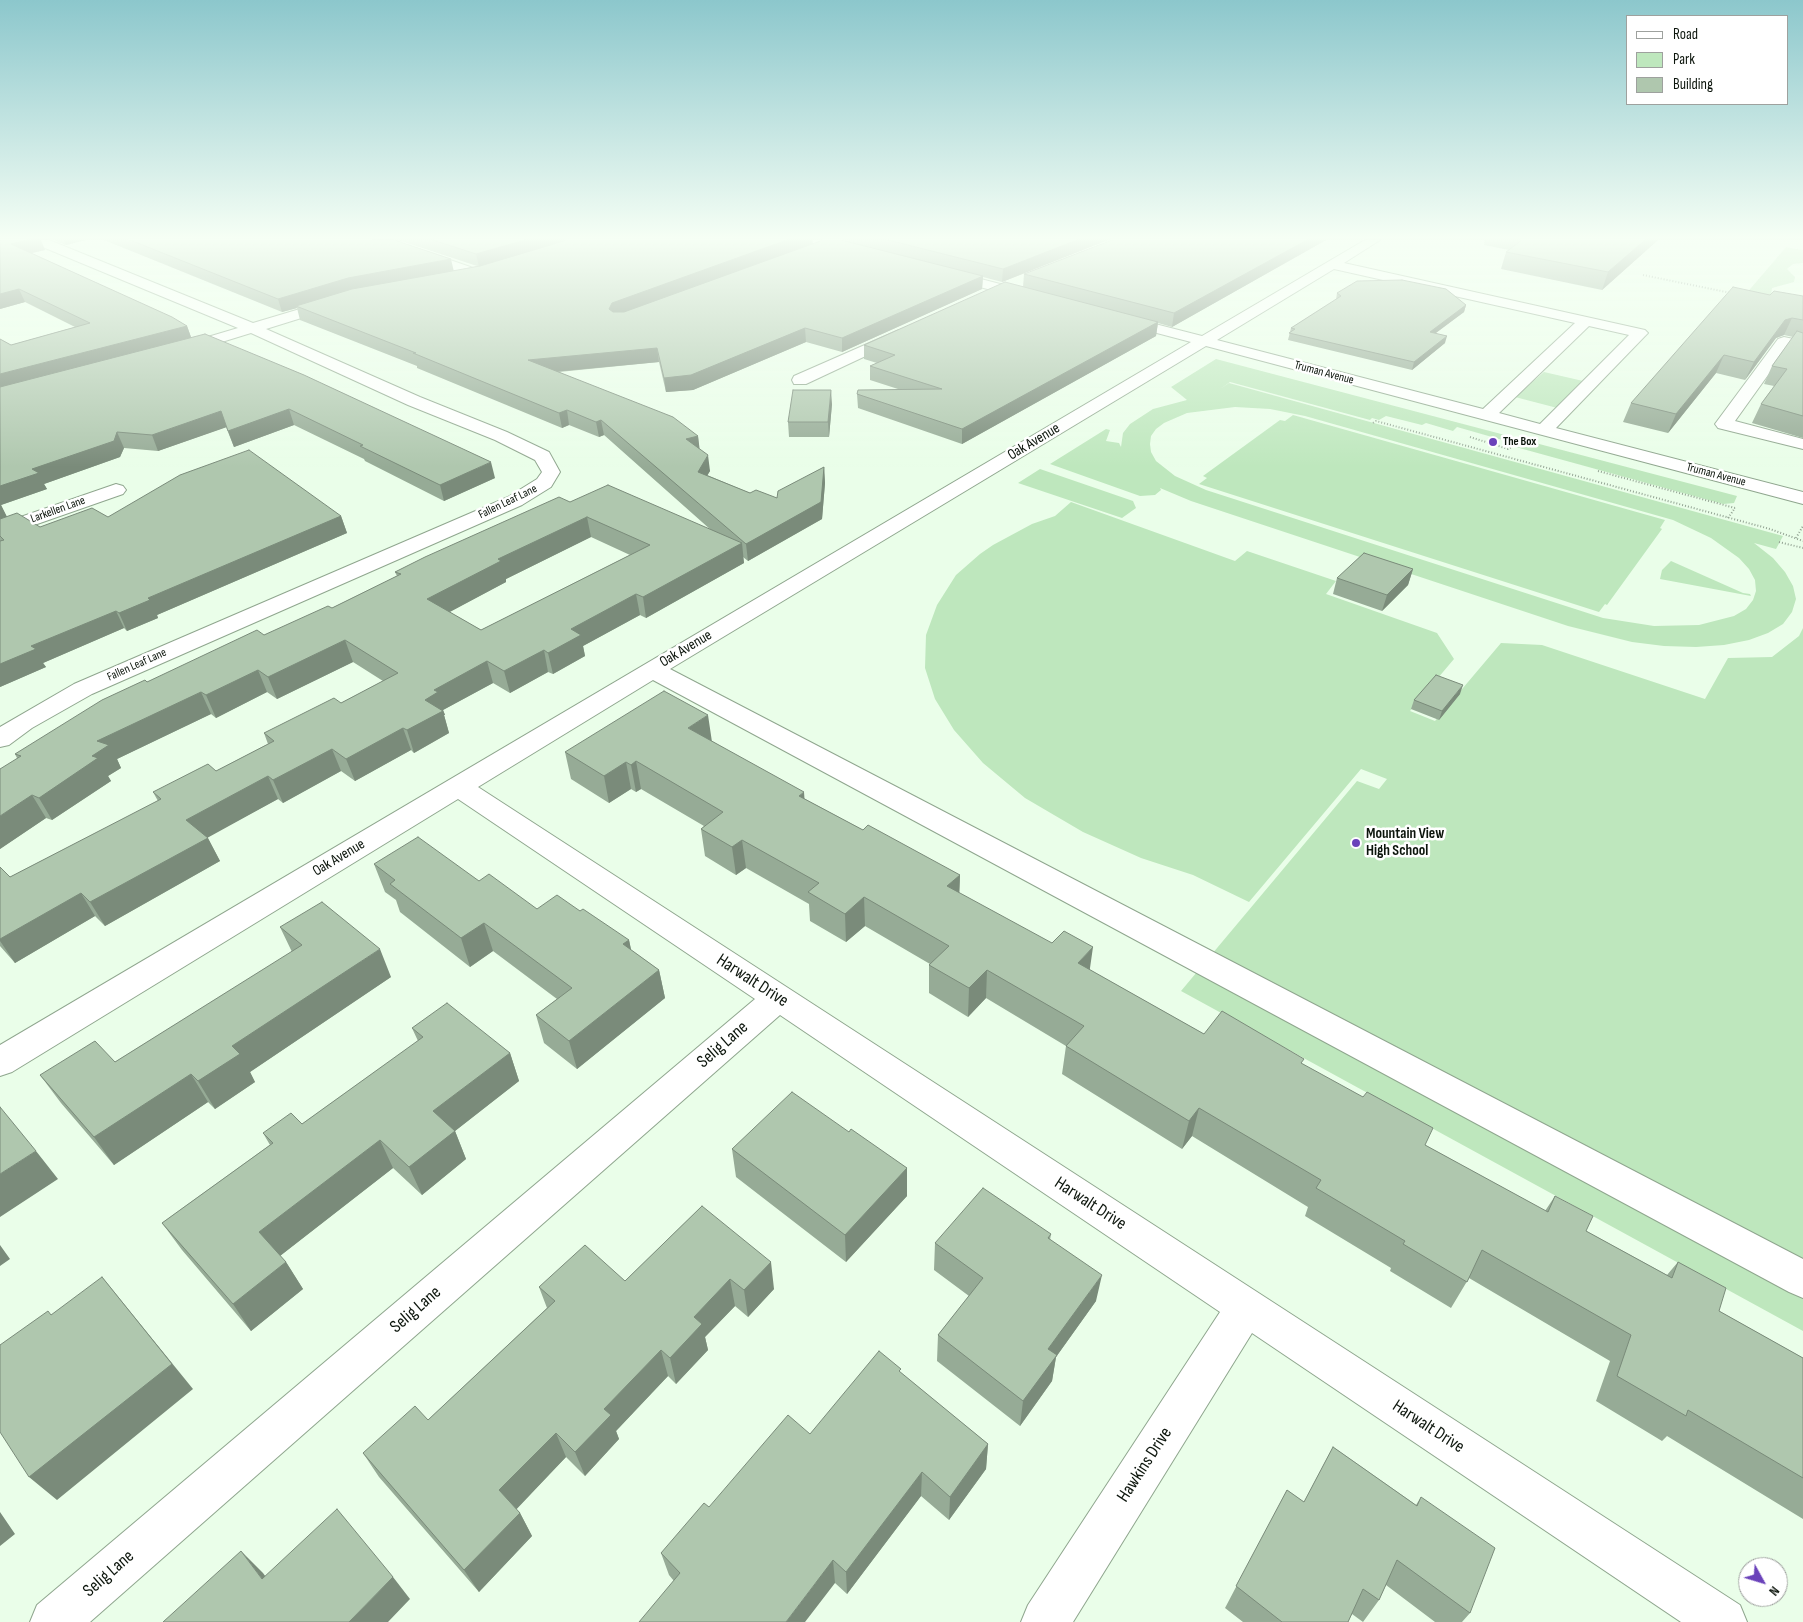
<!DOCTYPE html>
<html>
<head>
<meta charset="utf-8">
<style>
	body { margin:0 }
	#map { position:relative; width:1803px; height:1622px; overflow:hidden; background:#eafee9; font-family:"Sofia Sans Condensed",sans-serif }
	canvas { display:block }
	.legend { position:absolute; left:1626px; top:15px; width:162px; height:90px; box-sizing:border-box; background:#fff; border:1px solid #9ea19e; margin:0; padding:6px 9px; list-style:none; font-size:15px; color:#0c150c }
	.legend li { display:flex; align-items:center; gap:10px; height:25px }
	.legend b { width:25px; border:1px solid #9ea19e }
	.north { position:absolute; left:1738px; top:1557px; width:50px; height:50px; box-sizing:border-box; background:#fff; border:1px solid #9ea19e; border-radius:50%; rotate:129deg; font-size:14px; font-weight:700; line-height:20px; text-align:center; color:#0c150c }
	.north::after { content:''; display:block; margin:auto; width:18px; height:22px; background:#6a42ba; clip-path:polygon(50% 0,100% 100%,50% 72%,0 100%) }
</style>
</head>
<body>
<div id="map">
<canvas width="1803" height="1622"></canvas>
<ul class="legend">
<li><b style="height:6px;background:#fff"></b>Road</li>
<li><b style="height:14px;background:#bee7bd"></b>Park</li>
<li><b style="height:14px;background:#afc7ae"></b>Building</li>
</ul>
<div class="north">N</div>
</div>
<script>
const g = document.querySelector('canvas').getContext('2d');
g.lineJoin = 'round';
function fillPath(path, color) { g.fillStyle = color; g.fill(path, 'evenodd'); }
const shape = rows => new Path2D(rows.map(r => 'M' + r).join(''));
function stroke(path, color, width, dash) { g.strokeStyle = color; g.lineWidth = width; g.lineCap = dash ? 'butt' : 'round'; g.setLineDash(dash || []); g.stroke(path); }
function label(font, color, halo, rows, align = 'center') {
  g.font = font + ' "Sofia Sans Condensed",sans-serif'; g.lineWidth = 5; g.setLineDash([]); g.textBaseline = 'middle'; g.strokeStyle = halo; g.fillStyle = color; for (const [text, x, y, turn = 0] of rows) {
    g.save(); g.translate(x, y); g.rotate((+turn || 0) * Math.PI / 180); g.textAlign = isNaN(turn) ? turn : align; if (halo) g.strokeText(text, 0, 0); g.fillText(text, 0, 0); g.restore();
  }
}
fillPath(shape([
	[1786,247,1803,250,1803,263,1793,264,1787,269,1795,277,1794,282,1772,288,1771,296,1745,295],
	[1216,359,1737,496,1734,503,1723,504,1512,446,1513,443,1457,427,1453,431,1426,423,1422,425,1386,416,1379,420,1372,418,1370,420,1230,382,1220,389,1229,383,1783,536,1776,549,1754,543,1773,558,1785,572,1793,586,1796,599,1792,612,1783,624,1768,633,1749,640,1724,645,1696,647,1664,646,1632,642,1568,626,1191,501,1160,488,1161,490,1155,495,1140,496,1050,464,1106,429,1110,430,1106,441,1119,443,1121,447,1123,433,1130,424,1153,409,1187,400,1171,387],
	[1235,407,1270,409,1305,416,1673,520,1711,538,1739,558,1749,569,1755,580,1756,591,1753,600,1746,609,1734,616,1699,625,1654,626,1603,618,1206,490,1175,476,1156,461,1151,452,1150,444,1151,436,1156,429,1164,423,1187,413],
	[1544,372,1592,383,1565,410,1515,397],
	[1293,415,1665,520,1660,528,1662,529,1607,605,1605,604,1599,612,1199,484,1207,478,1203,476,1280,420,1285,421],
	[1040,469,1133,501,1136,508,1122,518,1018,483],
	[1071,502,1235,561,1247,551,1336,581,1326,594,1437,633,1454,659,1410,711,1435,721,1501,643,1542,645,1705,699,1728,658,1772,657,1799,636,1803,628,1803,1331,1181,991,1357,781,1379,789,1387,779,1361,769,1249,902,1193,875,1141,858,1083,832,1025,798,983,763,954,730,935,699,925,668,926,635,937,605,956,575,980,554,993,545,1032,524,1055,516],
	[1671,561,1743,593,1750,594,1751,596,1660,579,1662,570]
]), '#bee7bd');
const minor = shape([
	[32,240,49,240,253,323,330,300,340,300,342,303,340,306,266,329,420,397,507,432,549,452,560,472,551,487,522,505,92,694,32,728,9,745,0,747,0,727,74,684,508,497,537,479,542,472,535,460,495,440,408,405,251,333,186,353,174,353,172,350,174,347,238,328,33,243,32,240],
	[373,240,392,240,482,271,484,274,482,277,472,277,374,243,373,240],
	[1365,240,1380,240,1344,263,1645,330,1648,333,1645,336,1556,428,1803,492,1803,504,1206,346,670,669,1803,1259,1803,1298,1789,1292,653,680,478,787,1740,1605,1747,1622,1681,1622,1252,1333,1073,1622,1021,1622,1028,1605,1220,1312,780,1015,90,1622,30,1622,37,1605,755,999,458,799,12,1072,0,1076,0,1045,1191,342,1115,322,1113,319,1115,316,1120,315,1202,336,1365,240],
	[1334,269,1575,323,1483,409,1217,340,1334,269],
	[1589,326,1629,335,1540,424,1499,413,1589,326],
	[946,270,1035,293,1037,296,1035,299,1030,300,941,277,939,274,946,270],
	[899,330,904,332,907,335,904,338,806,384,794,384,792,380,794,376,899,330],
	[1784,337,1803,341,1803,351,1788,347,1735,421,1803,439,1803,449,1718,428,1715,424,1778,339,1784,337],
	[116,484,123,486,126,490,123,494,0,537,0,524,116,484]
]);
stroke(minor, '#8fa68e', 2);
stroke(shape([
	[1643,275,1731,293],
	[1373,423,1376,421,1770,529,1803,541],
	[1470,437,1508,449,1512,447],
	[1598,471,1735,508],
	[1728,518,1735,508],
	[1796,538,1803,526],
	[1779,542,1803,548]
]), '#94a494', 2, [1, 2]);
fillPath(minor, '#fff');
fillPath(shape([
	[0,240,45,250,32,253,187,326,191,337,495,478,444,501,365,461,364,459,294,425,234,447,226,427,158,451,124,448,120,457,44,484,47,489,1,505,7,517,40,527,108,517,341,516,347,533,157,615,158,618,127,631,124,628,43,663,46,667,0,687,0,339,11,345,75,327,25,302,0,309],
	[54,240,86,240,66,245],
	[104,240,394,240,453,271,477,266,398,240,812,240,813,244,845,241,845,240,1108,240,1002,282,983,277,982,289,842,352,806,342,693,390,666,392,659,362,559,372,698,436,699,449,710,471,707,475,750,493,777,498,824,467,825,483,822,519,748,561,743,557,744,563,646,618,640,615,583,646,585,656,553,674,548,672,510,693,493,683,443,710,445,715,444,715,449,733,414,753,411,750,355,781,341,771,283,803,278,799,207,837,220,861,105,926,95,916,15,963,0,946,0,867,10,877,158,801,153,792,216,771,268,744,264,733,341,703,383,681,353,662,277,699,267,692,216,718,211,714,117,759,121,768,108,776,111,781,52,820,46,818,0,849,17,758,15,754,147,682,332,608,397,576,395,572,570,502,711,530,604,435,599,437,569,425,562,428,417,368,417,366,300,320,297,308,282,312],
	[591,537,630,555,481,630,449,612,506,582,506,579],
	[1326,240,1172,327,1158,323,1156,336,962,444,858,408,857,394,898,389,870,380,870,366,877,363,864,359,864,345,1023,287,1024,274],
	[1485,240,1658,240,1602,290,1501,269,1506,252,1509,250,1484,245],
	[1337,293,1466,305,1464,312,1435,333,1445,343,1412,370,1288,340,1291,328,1336,300],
	[1770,295,1803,296,1803,438,1752,423,1761,404,1774,386,1764,384,1772,366,1793,337,1784,335,1776,338,1745,380,1716,373,1668,433,1623,422,1631,403],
	[832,404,829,437,789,437,788,422],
	[1413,569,1408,585,1382,611,1333,594,1337,578],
	[1460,694,1439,720,1411,709,1414,700],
	[712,741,805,799,863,830,960,875,959,893,1090,970,1204,1034,1302,1064,1425,1145,1545,1211,1555,1196,1586,1231,1667,1275,1678,1262,1719,1311,1803,1358,1803,1519,1667,1436,1662,1441,1596,1401,1610,1361,1469,1278,1451,1308,1390,1271,1391,1268,1305,1216,1308,1207,1192,1136,1182,1149,1062,1074,1066,1046,986,998,968,1017,929,993,929,965,930,964,865,926,846,942,810,921,809,904,746,868,736,875,705,856,701,829,704,826,641,789,636,792,631,789,609,803,571,779,565,752],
	[374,864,479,881,537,909,580,911,629,940,631,950,659,970,665,998,577,1069,544,1043,536,1015,557,999,493,951,470,967,400,912,396,900,385,892],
	[280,927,391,977,250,1072,255,1082,215,1109,208,1102,114,1165,61,1103,40,1075,115,1062,292,952],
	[412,1028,510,1053,519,1081,455,1131,466,1159,422,1195,393,1168,280,1256,286,1262,303,1289,251,1331,182,1250,162,1223,270,1145,263,1133,302,1124,418,1041],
	[849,1132,907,1168,907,1196,846,1262,736,1177,732,1149],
	[702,1206,774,1289,748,1317,735,1306,705,1337,708,1350,676,1384,668,1376,616,1431,619,1439,585,1476,566,1457,516,1509,520,1513,532,1536,479,1592,379,1477,363,1453,428,1420,547,1308,539,1287,625,1281],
	[1051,1234,1050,1240,1096,1301,1056,1357,1052,1381,1020,1426,937,1361,938,1335,969,1296,934,1270,935,1243],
	[901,1373,988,1444,986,1469,949,1520,921,1496,847,1594,835,1583,674,1581,669,1575,661,1553,810,1434],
	[1333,1447,1416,1505,1421,1497,1470,1613,1462,1622,1435,1622,1386,1585,1379,1600,1363,1622,1352,1614,1348,1622,1243,1622,1225,1608,1287,1490,1304,1502]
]), '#96ab96');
fillPath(shape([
	[28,240,41,240,45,250,17,256,11,244],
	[64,240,86,240,66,245],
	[525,240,569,240,479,267,476,254],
	[787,240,812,240,813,244,614,316,609,309,612,303],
	[1077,240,1108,240,1002,282,1003,269],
	[1307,240,1326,240,1172,327,1174,313],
	[1645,240,1658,240,1602,290,1608,272],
	[451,259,454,272,296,306,297,308,282,312,278,299,348,278],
	[983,276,982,289,842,352,842,338],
	[19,289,25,302,0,309,0,294],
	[1466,305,1464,312,1428,339,1430,332],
	[1792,318,1784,335,1776,338,1745,380,1754,362,1785,320],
	[1158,322,1156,336,962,444,962,429],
	[187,326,192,340,0,391,0,374],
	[805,328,806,342,693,390,666,392,664,378],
	[1447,336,1445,343,1412,370,1414,362],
	[657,348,659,362,531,374,528,360],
	[1724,355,1716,373,1668,433,1676,414],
	[831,390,832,404,829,437,828,422],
	[289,409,294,425,234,447,228,431],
	[567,410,569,425,562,428,559,413],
	[221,411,227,427,158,451,152,435],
	[601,420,604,435,599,437,596,422],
	[117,432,124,448,120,457,44,484,47,489,1,505,8,519,0,522,0,486,32,469],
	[698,436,700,452,686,439],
	[708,455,710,471,700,488,698,472],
	[491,462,495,478,444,501,440,485],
	[824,467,825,483,822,519,748,561,746,544],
	[341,516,347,533,157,615,158,618,127,631,119,613,148,598],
	[587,517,591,537,506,579,506,582,433,621,427,599,498,559],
	[742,543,744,563,646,618,643,597],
	[1413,569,1408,585,1382,611,1387,595],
	[636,594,640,615,583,646,585,656,553,674,548,653,571,629],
	[116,611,124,628,43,663,46,667,0,687,0,664,31,646],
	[345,640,353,662,277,699,268,677],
	[544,650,548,672,510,693,504,671],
	[487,661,493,683,443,710,445,715,444,715,449,733,414,753,407,730,425,700,434,690],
	[258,670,267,692,216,718,206,695],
	[1463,685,1460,694,1439,720,1442,711],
	[201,692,211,714,117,759,121,768,108,776,111,781,52,820,39,798,92,756,97,741],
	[708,715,712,742,688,728],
	[403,728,411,750,355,781,346,759],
	[332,749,341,771,283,803,273,780],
	[636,761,641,789,636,792,631,765],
	[626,762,631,789,609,803,604,776],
	[268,776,278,799,198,843,186,820],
	[804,792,806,820,799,796],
	[32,795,46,818,0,849,0,816],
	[208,838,220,861,105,926,90,902],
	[742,840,746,868,736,875,732,847],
	[960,875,959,903,947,886],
	[81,893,95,916,15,963,0,941,0,939],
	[864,897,865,926,846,942,845,914],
	[484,923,493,951,470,967,461,938],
	[629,940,635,968,623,944],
	[1093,947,1089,975,1078,963],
	[380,949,391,977,250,1072,255,1082,215,1109,198,1081,232,1046],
	[659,970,665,998,577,1069,569,1041],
	[987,970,986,998,968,1017,969,988],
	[510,1053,519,1081,455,1131,466,1159,422,1195,409,1167,433,1111],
	[191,1074,208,1102,114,1165,94,1137],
	[1199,1108,1192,1136,1182,1149,1189,1121],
	[380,1140,393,1168,276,1259,259,1232],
	[36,1151,58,1179,0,1217,0,1174],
	[907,1168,907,1196,846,1262,845,1235],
	[0,1245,10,1259,0,1266],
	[286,1262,303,1289,251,1331,233,1304],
	[771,1262,774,1289,748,1317,744,1290],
	[1102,1275,1096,1301,1056,1357,1052,1381,1020,1426,1023,1401,1048,1349],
	[102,1277,193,1389,57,1500,29,1477],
	[730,1279,735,1306,705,1337,708,1350,676,1384,670,1358,694,1317],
	[661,1350,668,1376,616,1431,619,1439,585,1476,575,1452,604,1409],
	[556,1433,566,1457,512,1514,499,1490],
	[988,1444,986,1469,949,1520,950,1497],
	[922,1472,921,1496,847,1594,846,1572],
	[0,1512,15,1534,0,1546],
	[520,1513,532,1536,479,1592,464,1570],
	[241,1551,263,1573,283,1600,262,1579],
	[833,1560,835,1583,805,1622,786,1622],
	[393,1577,410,1599,388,1622,349,1622]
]), '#7a8b7a');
const building = shape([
	[0,240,28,240,11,244,172,317,187,326,0,374,0,339,11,345,90,323,19,289,0,294,0,240],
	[130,240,394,240,451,259,348,278,278,299,130,240],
	[433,240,525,240,476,254,433,240],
	[567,240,787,240,612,303,609,309,613,312,624,312,823,240,841,240,983,276,842,338,805,328,691,375,664,378,657,348,528,360,673,417,698,436,686,439,708,455,698,472,750,493,756,490,777,498,778,491,824,467,821,502,746,544,601,420,596,422,567,410,559,413,413,353,416,353,296,306,352,289,480,266,567,240],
	[888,240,1077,240,1003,269,888,240],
	[1112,240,1307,240,1174,313,1024,274,1112,240],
	[1522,240,1645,240,1608,272,1506,252,1522,240],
	[1402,280,1446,289,1466,305,1430,332,1447,336,1414,362,1289,333,1295,329,1291,328,1341,296,1337,293,1357,281,1402,280],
	[1005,282,1158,322,962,429,857,394,858,390,942,389,870,366,895,355,864,345,1005,282],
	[1733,287,1770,295,1774,291,1803,296,1803,320,1792,318,1785,320,1754,362,1724,355,1676,414,1631,403,1733,287],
	[1797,331,1803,333,1803,416,1761,404,1787,369,1772,366,1797,331],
	[205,334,304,375,491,462,440,485,360,446,363,445,289,409,228,431,221,411,152,435,117,432,114,441,32,469,39,473,0,486,0,387,205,334],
	[793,390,831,390,828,422,788,422,793,390],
	[249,450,341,516,148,598,150,600,119,613,116,611,31,646,36,649,0,664,0,541,4,540,0,536,0,519,17,513,40,527,92,508,108,517,180,475,249,450],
	[608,485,742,543,643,597,636,594,571,629,581,635,548,653,544,650,504,671,487,661,434,690,438,692,425,700,443,711,407,730,403,728,346,759,332,749,273,780,268,776,186,820,208,838,90,902,81,893,0,939,0,867,10,877,161,799,153,792,208,764,216,771,274,741,264,733,334,698,341,703,398,673,345,640,268,677,258,670,206,695,201,692,97,741,109,745,92,756,98,758,39,798,32,795,0,816,0,769,21,756,15,754,102,700,145,680,147,682,257,630,264,635,328,606,332,608,401,574,395,572,425,557,559,497,570,502,608,485],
	[587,517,650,545,481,630,427,599,501,561,498,559,587,517],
	[1364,553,1413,569,1387,595,1337,578,1364,553],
	[1436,675,1463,685,1442,711,1414,700,1436,675],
	[664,691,708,715,688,728,804,792,799,796,863,830,868,825,960,875,947,886,1052,943,1064,931,1093,947,1078,963,1204,1034,1222,1011,1304,1059,1301,1063,1363,1097,1367,1092,1433,1128,1425,1145,1548,1212,1555,1196,1593,1216,1586,1231,1672,1278,1678,1262,1726,1288,1719,1311,1803,1358,1803,1478,1688,1410,1686,1416,1617,1376,1631,1335,1482,1250,1467,1282,1403,1244,1405,1241,1316,1188,1321,1180,1199,1108,1189,1121,1066,1046,1084,1026,987,970,969,988,929,965,949,946,864,897,845,914,808,892,819,883,742,840,732,847,701,829,723,812,636,761,631,765,626,762,604,776,565,752,664,691],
	[418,837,479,881,489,874,537,909,557,895,580,911,583,909,629,940,623,944,659,970,569,1041,536,1015,572,988,484,923,461,938,390,884,395,880,374,864,418,837],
	[322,902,380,949,232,1046,240,1054,198,1081,191,1074,94,1137,40,1075,95,1041,115,1062,302,945,280,927,322,902],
	[447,1003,510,1053,433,1111,455,1131,409,1167,380,1140,259,1232,286,1262,233,1304,162,1223,273,1143,263,1133,291,1113,302,1124,423,1037,412,1028,447,1003],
	[792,1092,849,1132,851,1129,907,1168,845,1235,732,1149,792,1092],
	[0,1107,36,1151,0,1174,0,1107],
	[983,1188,1051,1234,1048,1238,1102,1275,1048,1349,1057,1355,1023,1401,938,1335,983,1278,935,1243,983,1188],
	[702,1206,771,1262,744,1290,730,1279,694,1317,702,1324,670,1358,661,1350,604,1409,611,1415,575,1452,556,1433,499,1490,520,1513,464,1570,363,1453,415,1406,428,1420,555,1301,539,1287,585,1245,625,1281,702,1206],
	[102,1277,172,1364,29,1477,0,1432,0,1345,48,1311,51,1315,102,1277],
	[879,1351,901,1369,899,1371,988,1444,950,1497,922,1472,846,1572,833,1560,786,1622,639,1622,680,1573,661,1553,704,1503,709,1507,788,1415,810,1434,879,1351],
	[1333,1447,1417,1506,1421,1497,1495,1548,1470,1613,1397,1560,1379,1600,1363,1589,1348,1622,1282,1622,1236,1586,1287,1490,1304,1502,1333,1447],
	[337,1509,393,1577,349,1622,163,1622,241,1551,262,1579,337,1509]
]);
fillPath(building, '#afc7ae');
stroke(building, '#7a8b7a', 1);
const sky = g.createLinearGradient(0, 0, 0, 467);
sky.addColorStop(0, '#8cc7cc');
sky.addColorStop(0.51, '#f6fff5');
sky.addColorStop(1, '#f6fff500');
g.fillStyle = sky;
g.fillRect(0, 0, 1803, 467);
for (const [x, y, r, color] of [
	[1493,442,5,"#6a42ba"],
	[1356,843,5,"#6a42ba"]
]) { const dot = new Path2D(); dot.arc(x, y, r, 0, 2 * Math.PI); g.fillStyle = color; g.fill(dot); stroke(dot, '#fff', 2); }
label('12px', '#0c150c', '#fff', [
	["Truman Avenue",1324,373,15],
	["Truman Avenue",1716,475,15],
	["Fallen Leaf Lane",508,502,-26],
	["Larkellen Lane",58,510,-20],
	["Fallen Leaf Lane",137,665,-24]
]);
label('bold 12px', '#0c150c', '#fff', [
	["The Box",1503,442]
], 'left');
label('15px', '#0c150c', '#fff', [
	["Oak Avenue",1034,442,-31],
	["Oak Avenue",686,649,-31],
	["Oak Avenue",339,858,-31]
]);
label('bold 15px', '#0c150c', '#fff', [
	["Mountain View",1366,834],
	["High School",1366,851]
], 'left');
label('18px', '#0c150c', '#fff', [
	["Harwalt Drive",752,981,33],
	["Selig Lane",723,1045,-41],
	["Harwalt Drive",1090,1204,33],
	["Selig Lane",416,1310,-41],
	["Harwalt Drive",1428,1427,33],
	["Hawkins Drive",1145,1465,-57],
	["Selig Lane",109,1574,-41]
]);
</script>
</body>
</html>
